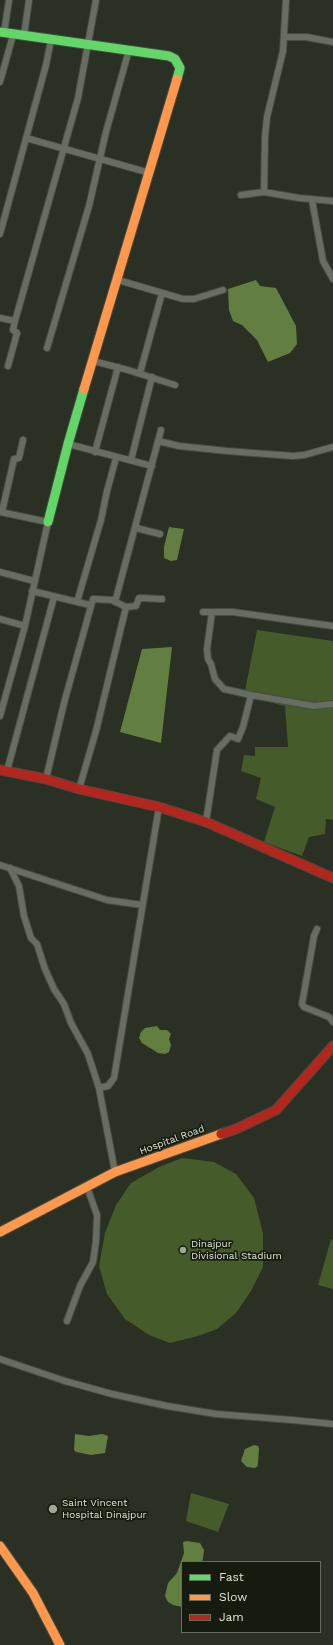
<!DOCTYPE html>
<html>
<head>
<meta charset="utf-8">
<style>
	body { margin:0 }
	#map { position:relative; width:333px; height:1645px; overflow:hidden; background:#2a3023; font-family:"Work Sans",sans-serif }
	canvas { display:block }
	.legend { position:absolute; left:181px; top:1561px; width:140px; height:72px; box-sizing:border-box; background:#161b10; border:1px solid #666c5f; margin:0; padding:5px 7px; list-style:none; font-size:12px; color:#dde5d6 }
	.legend li { display:flex; align-items:center; gap:8px; height:20px }
	.legend b { width:20px; border:1px solid #666c5f }
</style>
</head>
<body>
<div id="map">
<canvas width="333" height="1645"></canvas>
<ul class="legend">
<li><b style="height:5px;background:#63d668"></b>Fast</li>
<li><b style="height:5px;background:#ff974d"></b>Slow</li>
<li><b style="height:5px;background:#b3261e"></b>Jam</li>
</ul>
</div>
<script>
const g = document.querySelector('canvas').getContext('2d');
g.lineJoin = 'round';
function fillPath(path, color) { g.fillStyle = color; g.fill(path, 'evenodd'); }
const shape = rows => new Path2D(rows.map(r => 'M' + r).join(''));
function stroke(path, color, width, dash) { g.strokeStyle = color; g.lineWidth = width; g.lineCap = dash ? 'butt' : 'round'; g.setLineDash(dash || []); g.stroke(path); }
function label(font, color, halo, rows, align = 'center') {
  g.font = font + ' "Work Sans",sans-serif'; g.lineWidth = 3.5; g.setLineDash([]); g.textBaseline = 'middle'; g.strokeStyle = halo; g.fillStyle = color; for (const [text, x, y, turn = 0] of rows) {
    g.save(); g.translate(x, y); g.rotate((+turn || 0) * Math.PI / 180); g.textAlign = isNaN(turn) ? turn : align; if (halo) g.strokeText(text, 0, 0); g.fillText(text, 0, 0); g.restore();
  }
}
fillPath(shape([
	[257,630,333,641,333,820,326,819,325,834,309,837,302,856,264,842,275,807,256,799,261,778,241,771,244,755,255,756,255,747,288,747,285,706,244,696],
	[182,1158,214,1162,236,1174,254,1198,263,1233,263,1267,251,1291,236,1313,217,1329,198,1336,170,1343,149,1335,125,1319,107,1294,99,1266,105,1233,116,1205,131,1183,159,1167],
	[331,1239,333,1240,333,1289,318,1285],
	[191,1493,229,1504,218,1532,186,1521]
]), '#455c2a');
fillPath(shape([
	[256,280,260,286,276,288,296,326,297,344,290,353,268,362,257,340,242,325,233,321,229,310,228,289],
	[169,527,184,529,177,560,171,561,164,558,164,547],
	[172,647,161,743,120,732,142,649],
	[157,1026,160,1030,167,1030,171,1034,169,1039,171,1045,169,1052,165,1054,158,1053,142,1043,139,1038,141,1032,145,1028],
	[75,1434,89,1436,102,1434,108,1436,105,1453,91,1455,76,1452,74,1450],
	[254,1445,258,1446,259,1448,258,1464,257,1467,254,1468,247,1467,241,1461,245,1449],
	[187,1541,200,1543,204,1550,203,1558,202,1562,182,1562,182,1607,173,1605,168,1602,165,1596,168,1583,177,1573,184,1553,183,1542]
]), '#627f41');
const street = shape([
	[4,33,9,0],
	[24,36,29,0],
	[285,37,306,37,333,42],
	[0,82,13,35],
	[26,138,150,173],
	[264,192,265,137,267,117,283,51,286,0],
	[241,195,264,192,299,198,333,201],
	[312,200,323,261,333,279],
	[0,234,46,65,51,40],
	[118,280,183,299,194,299,223,290],
	[0,318,15,321],
	[47,348,89,206,106,132,129,50],
	[93,361,128,370,175,385],
	[8,366,17,333,13,330,15,321,78,98,96,0],
	[140,373,162,293],
	[158,441,179,446,227,451,293,456,304,455,333,447],
	[68,444,152,466],
	[95,452,118,367],
	[131,460,152,377],
	[0,512,48,522,25,626,0,716],
	[2,512,14,459,19,458,23,440],
	[136,528,160,534],
	[0,572,34,581],
	[32,591,90,605],
	[77,602,101,520,107,491,116,458],
	[115,602,161,430],
	[203,612,233,612,333,626],
	[212,612,207,649,208,659,211,664,215,679,224,689,251,695,314,706,333,704],
	[0,619,25,626],
	[7,771,54,597],
	[46,779,64,703,93,599,112,600,126,607,136,606,139,598,162,599],
	[79,789,96,731,126,607],
	[206,822,217,750,230,736,238,739,243,727,251,695],
	[0,865,107,900,142,905],
	[10,868,19,886,24,916,31,938,37,944,45,969,54,989,64,1004,71,1023,88,1054,99,1088,115,1172],
	[317,929,314,936,302,1004,304,1007,329,1017,333,1022],
	[99,1088,108,1086,114,1078,159,807],
	[67,1321,80,1286,93,1262,96,1241,97,1215,87,1187],
	[0,1359,65,1381,112,1394,167,1406,216,1414,292,1420,333,1424]
]);
const fast = shape([
	[0,32,169,56,175,59,180,68,177,79],
	[48,522,68,444,84,389]
]);
const slow = shape([
	[84,389,177,79],
	[0,1232,115,1172,221,1134],
	[0,1546,33,1593,60,1645]
]);
const jam = shape([
	[0,770,46,779,79,789,159,807,206,822,333,878],
	[221,1134,236,1129,276,1110,333,1046]
]);
stroke(street, '#464c41', 8);
stroke(fast, '#464c41', 11);
stroke(slow, '#464c41', 11);
stroke(jam, '#464c41', 11);
stroke(street, '#686d63', 6);
stroke(fast, '#63d668', 9);
stroke(slow, '#ff974d', 9);
stroke(jam, '#b3261e', 9);
for (const [x, y, r, color] of [
	[183,1250,4,"#9ea697"],
	[53,1509,5,"#9ea697"]
]) { const dot = new Path2D(); dot.arc(x, y, r, 0, 2 * Math.PI); g.fillStyle = color; g.fill(dot); stroke(dot, '#161b10', 1.5); }
label('10px', '#dde5d6', '#161b10', [
	["Hospital Road",172,1140,-20]
]);
label('10px', '#dde5d6', '#161b10', [
	["Dinajpur",191,1244],
	["Divisional Stadium",191,1256],
	["Saint Vincent",62,1503],
	["Hospital Dinajpur",62,1515]
], 'left');
</script>
</body>
</html>
